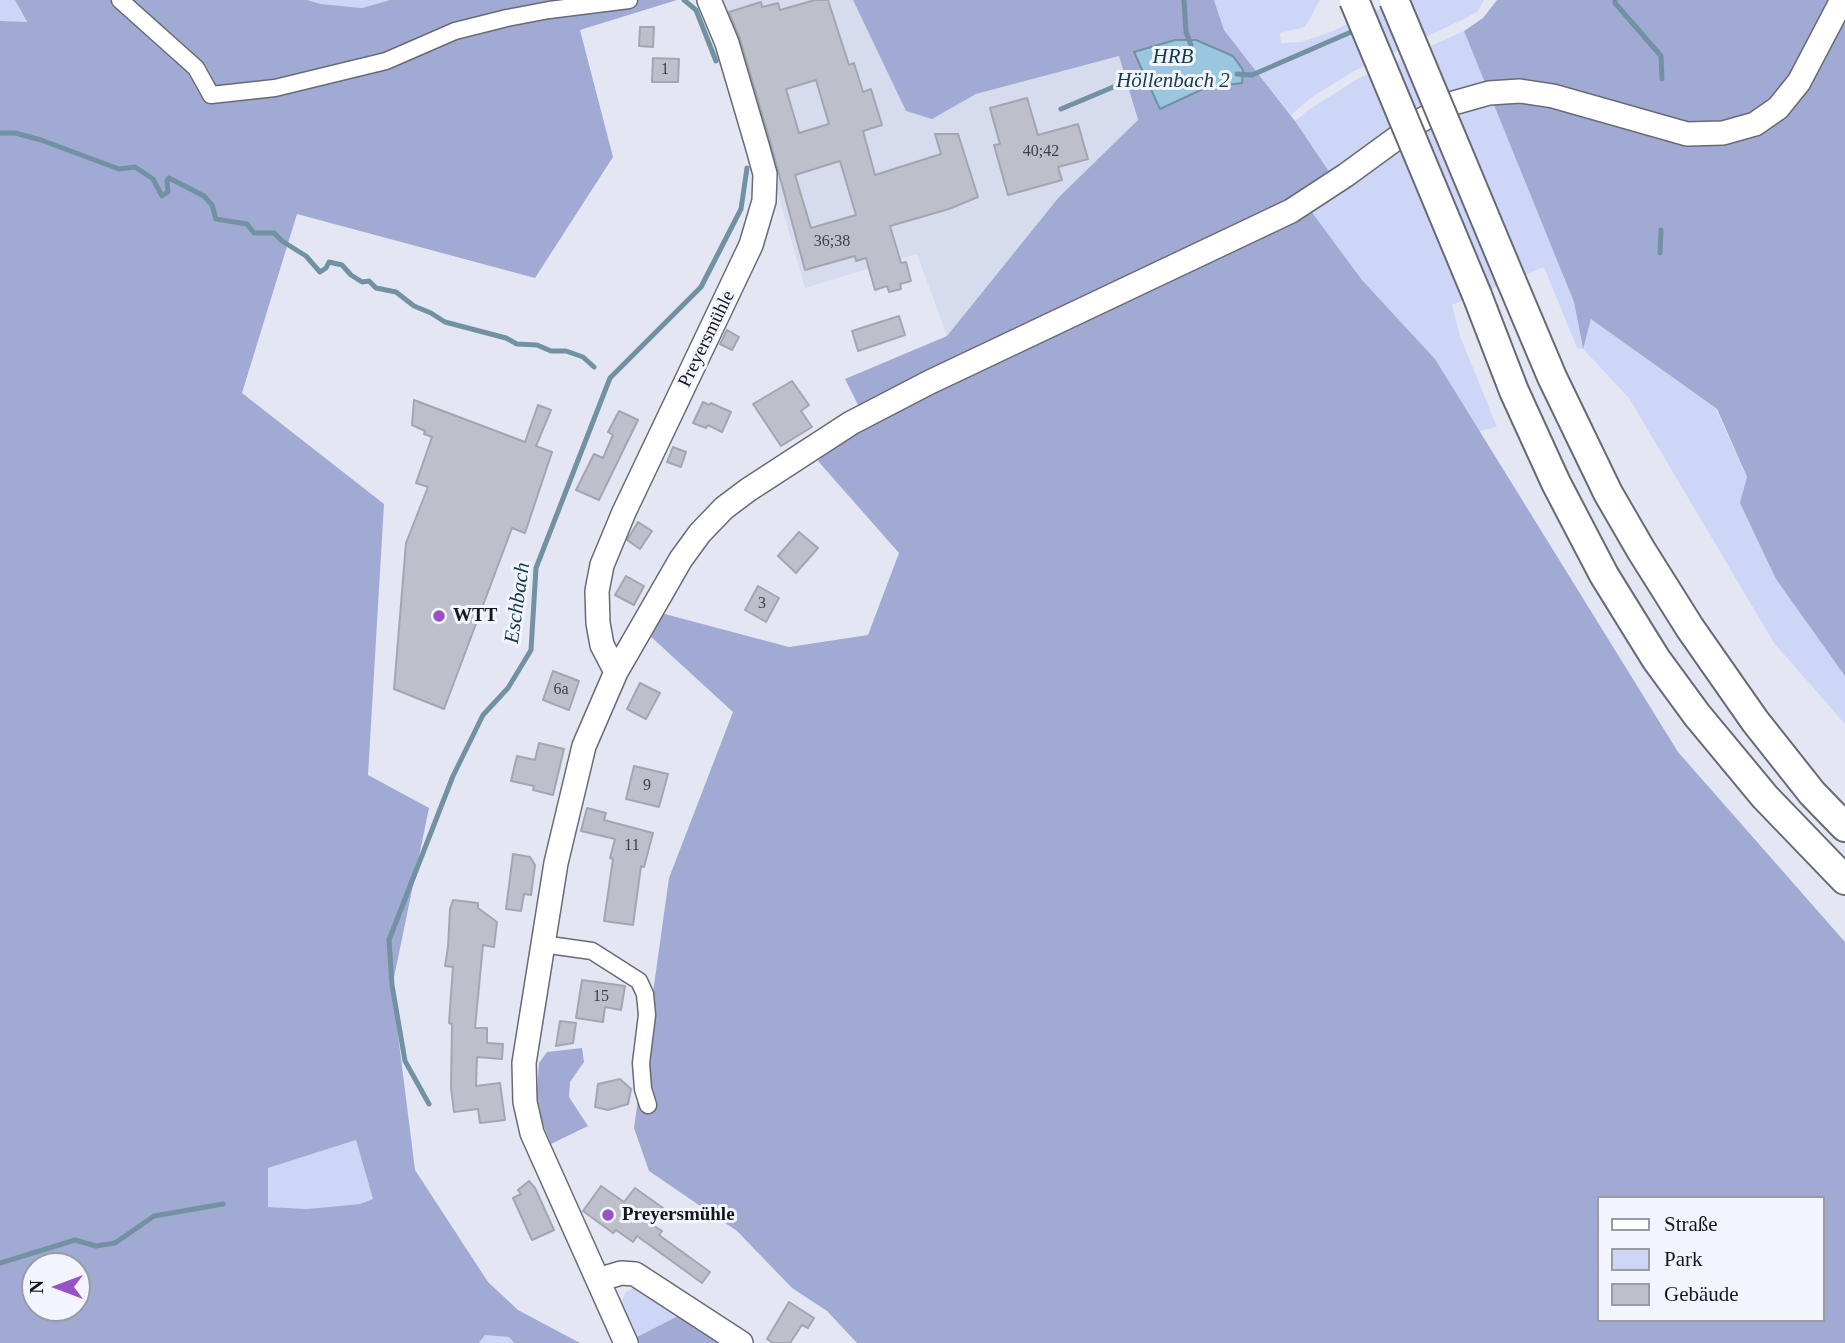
<!DOCTYPE html>
<html>
<head>
<meta charset="utf-8">
<style>
	body { margin:0 }
	#map { position:relative; width:1845px; height:1343px; overflow:hidden; background:#e4e7f3; font-family:Georgia,serif }
	canvas { display:block }
	.legend { position:absolute; left:1597px; top:1196px; width:228px; height:126px; box-sizing:border-box; background:#f2f5fe; border:2px solid #9a9ca3; margin:0; padding:9px 12px; list-style:none; font-size:21px; color:#16171b }
	.legend li { display:flex; align-items:center; gap:14px; height:35px }
	.legend b { width:35px; border:2px solid #9a9ca3 }
	.north { position:absolute; left:21px; top:1252px; width:70px; height:70px; box-sizing:border-box; background:#f2f5fe; border:2px solid #9a9ca3; border-radius:50%; rotate:270deg; font-size:19px; font-weight:700; line-height:28px; text-align:center; color:#16171b }
	.north::after { content:''; display:block; margin:auto; width:24px; height:32px; background:#9952c6; clip-path:polygon(50% 0,100% 100%,50% 72%,0 100%) }
</style>
</head>
<body>
<div id="map">
<canvas width="1845" height="1343"></canvas>
<ul class="legend">
<li><b style="height:9px;background:#fff"></b>Straße</li>
<li><b style="height:19px;background:#ced6f7"></b>Park</li>
<li><b style="height:19px;background:#bdc0cb"></b>Gebäude</li>
</ul>
<div class="north">N</div>
</div>
<script>
const g = document.querySelector('canvas').getContext('2d');
g.lineJoin = 'round';
function fillPath(path, color) { g.fillStyle = color; g.fill(path, 'evenodd'); }
const shape = rows => new Path2D(rows.map(r => 'M' + r).join(''));
function stroke(path, color, width, dash) { g.strokeStyle = color; g.lineWidth = width; g.lineCap = dash ? 'butt' : 'round'; g.setLineDash(dash || []); g.stroke(path); }
function label(font, color, halo, rows, align = 'center') {
  g.font = font + ' Georgia,serif'; g.lineWidth = 6; g.setLineDash([]); g.textBaseline = 'middle'; g.strokeStyle = halo; g.fillStyle = color; for (const [text, x, y, turn = 0] of rows) {
    g.save(); g.translate(x, y); g.rotate((+turn || 0) * Math.PI / 180); g.textAlign = isNaN(turn) ? turn : align; if (halo) g.strokeText(text, 0, 0); g.fillText(text, 0, 0); g.restore();
  }
}
fillPath(shape([
	[722,0,853,0,906,111,932,118,976,94,1119,56,1138,121,1059,197,947,336,917,254,805,288]
]), '#d6dbee');
fillPath(shape([
	[0,0,15,0,27,23,0,21],
	[307,0,390,0,362,8,321,4],
	[1214,0,1320,0,1305,27,1280,33,1281,43,1302,42,1333,31,1398,0,1484,0,1478,11,1468,17,1354,71,1312,97,1291,115,1224,30],
	[1464,31,1486,83,1472,85,1449,94,1422,106,1330,173,1295,121,1307,111,1357,79],
	[1494,102,1574,302,1582,347,1591,318,1716,409,1747,478,1845,676,1845,724,1774,643,1629,398,1583,349,1577,348,1544,267,1452,305,1460,336,1497,427,1479,431,1435,359,1362,280,1311,211,1430,127,1475,106],
	[356,1140,373,1199,360,1204,307,1209,268,1207,268,1168],
	[635,1287,682,1314,635,1338,621,1309,621,1304,625,1293],
	[485,1335,509,1337,514,1343,479,1343]
]), '#ced6f7');
fillPath(shape([
	[15,0,307,0,321,4,362,8,390,0,677,0,580,30,613,157,535,278,297,214,242,393,384,504,368,775,429,808,392,987,415,1170,488,1282,518,1310,580,1343,514,1343,509,1337,485,1335,479,1343,0,1343,0,21,27,22],
	[356,1140,373,1199,360,1204,307,1209,268,1207,268,1168],
	[35,1266,77,1266,77,1308,35,1308],
	[853,0,1214,0,1224,30,1295,121,1330,173,1292,199,859,407,845,379,947,336,1059,197,1138,120,1119,56,976,94,932,119,906,111],
	[1497,0,1845,0,1845,676,1776,579,1740,503,1747,477,1717,409,1591,319,1583,349,1574,302,1464,31,1483,18],
	[1311,211,1362,280,1435,359,1678,752,1845,942,1845,1343,857,1343,827,1311,792,1288,737,1231,649,1171,634,1128,669,878,733,712,649,635,661,613,789,647,868,635,899,553,818,461,847,432],
	[1598,1198,1822,1198,1822,1320,1598,1320],
	[582,1048,584,1062,570,1082,569,1097,588,1126,551,1144,536,1107,539,1063,547,1052],
	[682,1314,727,1343,637,1343,635,1338]
]), '#a0aad2');
const water = shape([
	[1175,40,1196,40,1233,56,1243,70,1242,83,1205,88,1160,109,1134,52,1175,40]
]);
fillPath(water, '#9ac7df');
stroke(water, '#7292a4', 2);
stroke(shape([
	[684,0,696,10,716,61],
	[1184,0,1186,32,1191,45],
	[1615,0,1615,3,1661,56,1662,79],
	[1237,74,1252,75,1358,29],
	[1061,109,1130,80],
	[0,133,15,133,41,140,119,169,135,167,153,179,162,196,168,192,167,181,169,178,204,196,212,205,216,219,247,224,254,233,274,233,282,241,306,256,320,272,326,268,329,262,342,265,351,275,362,282,369,281,376,288,396,292,414,306,431,313,445,322,506,338,517,344,537,345,551,351,566,351,583,357,594,367],
	[1660,253,1661,230],
	[429,1104,405,1061,392,985,389,940,453,776,483,715,508,688,531,650,536,568,610,378,701,287,741,209,747,168],
	[0,1263,75,1240,96,1246,115,1243,154,1216,223,1204]
]), '#7292a4', 5);
const building = shape([
	[815,0,828,0,849,65,854,63,863,92,871,89,882,125,863,131,875,175,941,154,935,134,958,134,978,197,949,209,890,226,901,263,906,262,911,281,900,284,901,289,889,292,887,286,875,290,866,258,856,261,855,256,805,270,770,141,740,39,729,12,761,2,762,7,778,3,780,10,815,0],
	[816,80,829,124,799,133,786,89,816,80],
	[840,161,856,215,811,228,795,175,840,161],
	[640,27,654,27,653,47,639,46,640,27],
	[653,58,679,59,678,82,652,82,653,58],
	[1027,98,1038,135,1078,124,1088,159,1058,167,1062,180,1008,195,994,145,1000,144,990,108,1027,98],
	[899,316,905,335,858,351,852,331,899,316],
	[727,330,739,337,732,350,720,344,727,330],
	[792,381,809,405,801,411,812,427,781,446,753,404,792,381],
	[414,400,525,442,538,405,551,410,536,446,552,452,525,533,512,528,444,709,394,689,406,543,428,487,416,483,432,437,424,434,425,431,412,425,414,400],
	[703,402,709,405,711,403,731,412,722,432,708,425,706,428,693,423,703,402],
	[619,411,638,420,599,500,576,490,594,454,603,458,613,435,608,432,619,411],
	[673,447,686,452,681,467,667,462,673,447],
	[638,522,652,531,640,549,627,540,638,522],
	[799,532,818,548,796,573,778,556,799,532],
	[626,576,644,586,634,605,615,595,626,576],
	[758,586,779,598,766,622,745,610,758,586],
	[553,671,579,681,569,710,543,700,553,671],
	[640,683,660,693,646,719,627,709,640,683],
	[539,743,564,749,553,795,533,790,534,786,511,781,517,756,535,760,539,743],
	[634,766,668,774,659,807,626,799,634,766],
	[587,808,606,813,604,820,653,833,644,867,641,866,633,925,604,921,613,859,610,858,615,839,581,831,587,808],
	[513,854,530,857,535,865,531,895,524,894,521,911,506,909,513,854],
	[453,900,478,903,478,908,497,922,494,947,483,945,475,1028,487,1028,487,1043,503,1044,502,1059,477,1057,476,1086,500,1083,505,1120,480,1123,478,1109,454,1112,451,1088,452,1024,449,1023,453,967,445,966,448,947,450,909,453,900],
	[582,980,625,986,621,1010,605,1007,603,1022,576,1018,582,980],
	[560,1021,576,1023,573,1043,556,1046,560,1021],
	[620,1079,631,1089,628,1104,608,1110,595,1107,598,1084,620,1079],
	[529,1181,535,1188,554,1230,532,1240,513,1198,521,1194,518,1190,529,1181],
	[601,1186,624,1202,635,1188,663,1208,651,1224,662,1231,659,1235,710,1272,702,1283,637,1236,633,1242,616,1230,613,1233,583,1211,601,1186],
	[789,1302,814,1318,808,1328,802,1325,790,1343,773,1343,767,1339,789,1302]
]);
fillPath(building, '#bdc0cb');
stroke(building, '#a3a6b1', 2);
const street = shape([
	[120,0,196,68,211,95,275,88,386,61,455,31,507,18,549,10,629,0],
	[542,944,592,951,639,981,645,994,647,1015,641,1063,643,1089,648,1105]
]);
const secondary = shape([
	[616,672,602,645,598,623,597,591,602,565,624,512,751,245,764,201,765,174,757,145,727,43,709,0],
	[598,1280,621,1273,635,1274,741,1343],
	[626,1343,532,1133,525,1102,524,1063,556,863,584,746,616,672,681,559,700,533,724,508,748,490,851,423,930,382,1291,211,1346,175,1420,121,1450,104,1489,93,1520,91,1553,96,1687,134,1723,133,1755,124,1778,108,1799,82,1842,0]
]);
const highway = shape([
	[1511,280,1552,377,1608,493,1641,550,1690,628,1755,721,1812,793,1845,827],
	[1477,295,1514,391,1556,483,1604,575,1656,659,1697,715,1765,797,1845,880]
]);
stroke(street, '#686b75', 19);
stroke(secondary, '#686b75', 26);
stroke(highway, '#686b75', 32);
stroke(street, '#fff', 16);
stroke(secondary, '#fff', 23);
stroke(highway, '#fff', 28);
const highwayBridge = shape([
	[1354,0,1477,295],
	[1394,0,1511,280]
]);
stroke(highwayBridge, '#686b75', 32, []);
stroke(highwayBridge, '#fff', 28);
for (const [x, y, r, color] of [
	[439,616,7,"#9952c6"],
	[608,1215,7,"#9952c6"]
]) { const dot = new Path2D(); dot.arc(x, y, r, 0, 2 * Math.PI); g.fillStyle = color; g.fill(dot); stroke(dot, '#f2f5fe', 2.5); }
label('16px', '#404147', null, [
	["1",665,70],
	["40;42",1041,152],
	["36;38",832,242],
	["3",762,604],
	["6a",561,690],
	["9",647,786],
	["11",632,846],
	["15",601,997]
]);
label('19px', '#16171b', '#f2f5fe', [
	["Preyersmühle",707,339,-64]
]);
label('bold 19px', '#16171b', '#f2f5fe', [
	["WTT",453,616],
	["Preyersmühle",622,1215]
], 'left');
label('italic 21px', '#143a4c', '#f2f5fe', [
	["HRB",1173,57],
	["Höllenbach 2",1173,81],
	["Eschbach",518,603,-82]
]);
</script>
</body>
</html>
